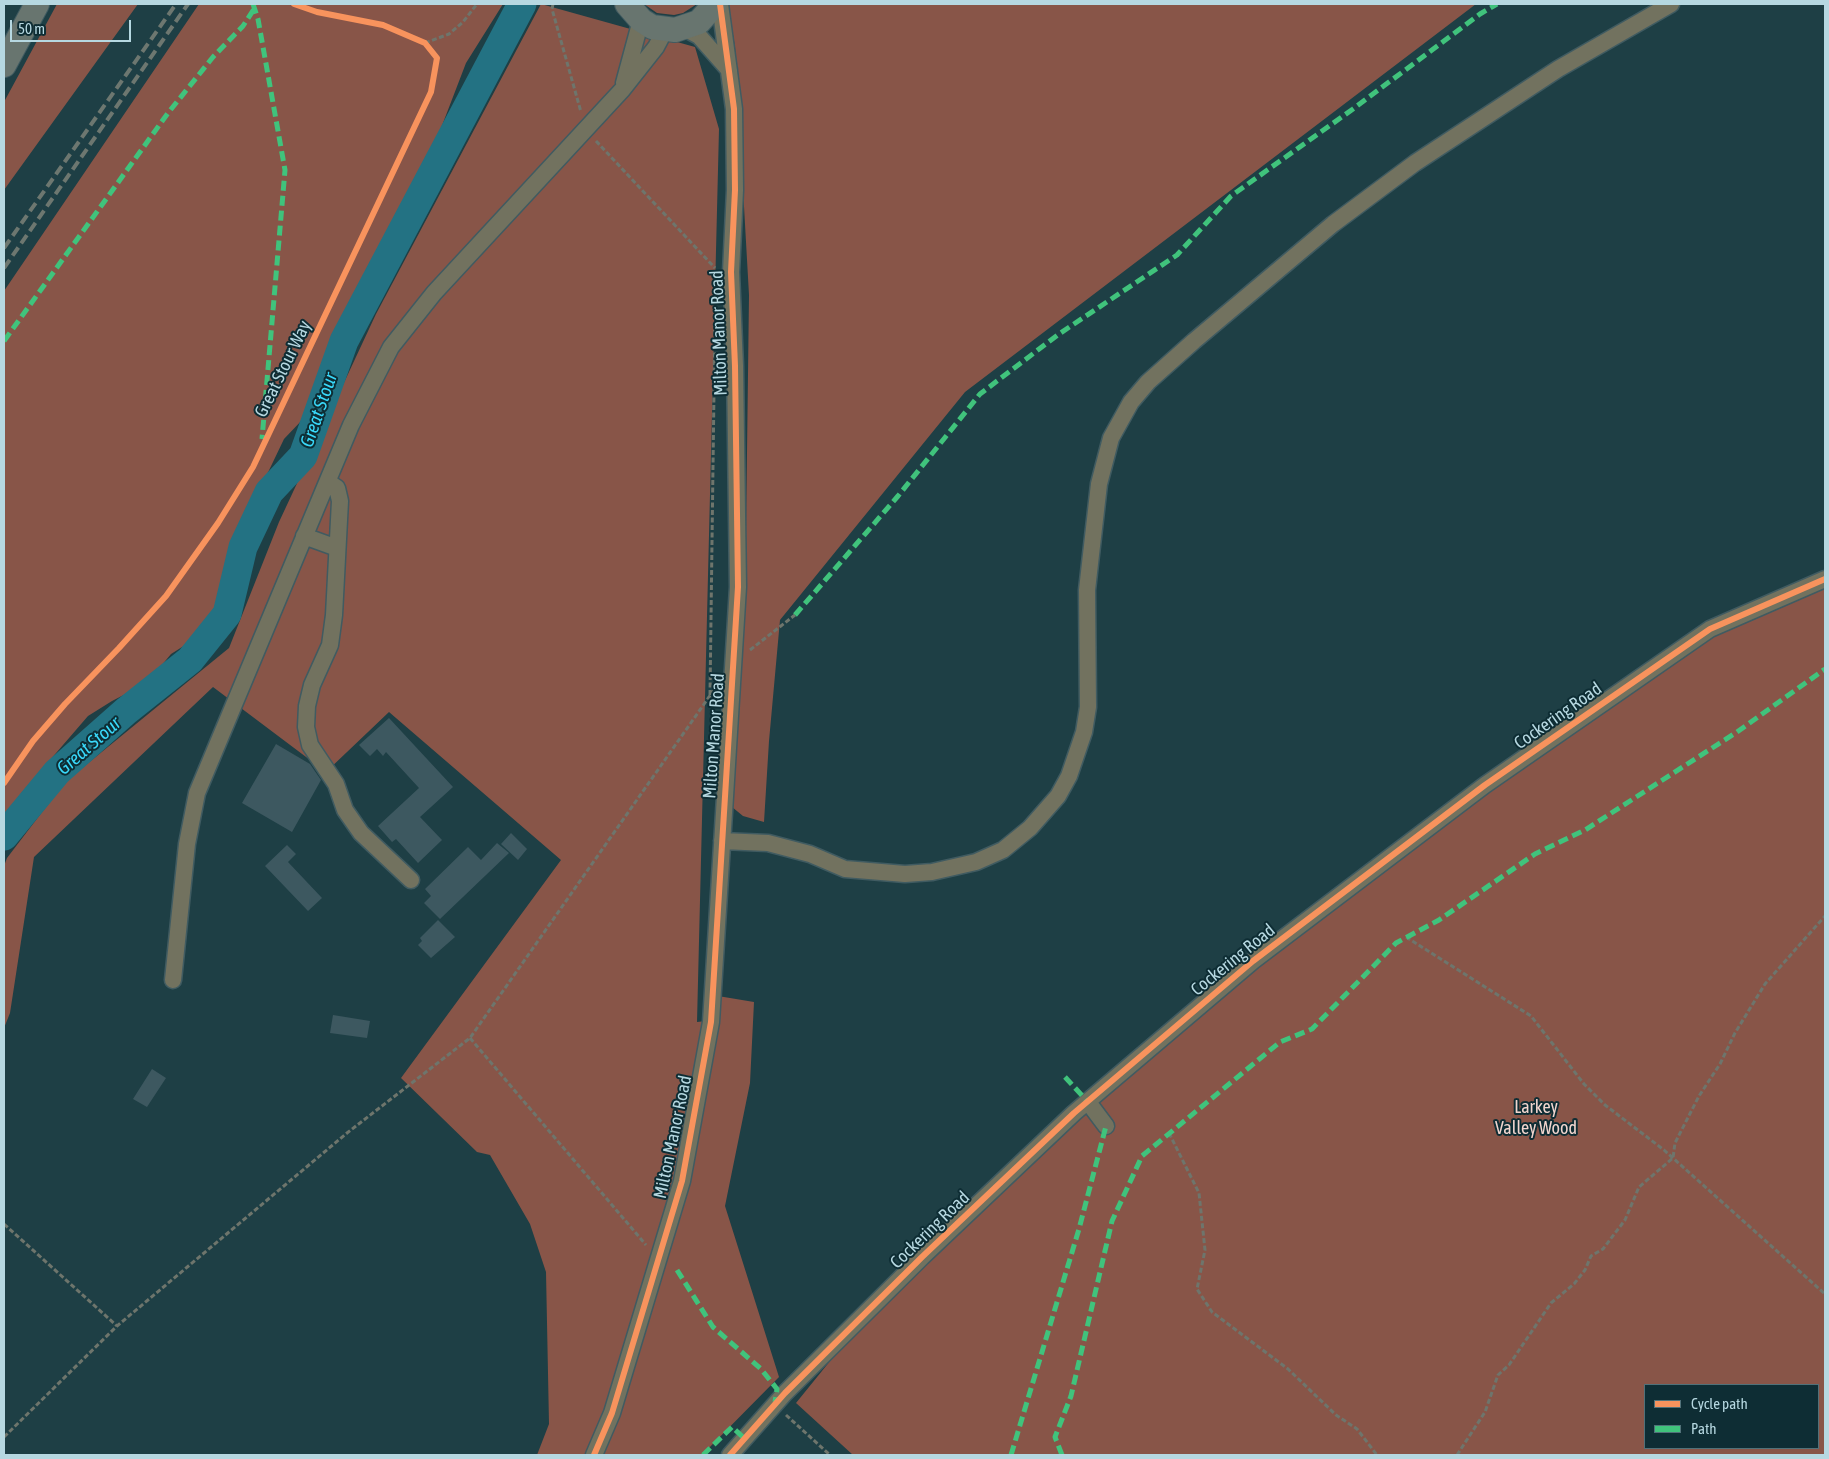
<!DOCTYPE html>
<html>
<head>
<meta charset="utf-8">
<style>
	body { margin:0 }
	#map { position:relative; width:1829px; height:1459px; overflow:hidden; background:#1e3f45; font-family:"Asap Condensed",sans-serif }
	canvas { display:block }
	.frame { position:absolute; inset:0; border:5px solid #b6d8e1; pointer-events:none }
	.legend { position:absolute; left:1644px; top:1384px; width:175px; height:65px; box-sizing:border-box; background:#0e2d34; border:1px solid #517179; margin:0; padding:6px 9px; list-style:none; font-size:15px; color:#b6d8e1 }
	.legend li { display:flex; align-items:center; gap:10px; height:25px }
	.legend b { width:25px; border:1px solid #517179 }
	.scale { position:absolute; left:10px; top:20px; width:121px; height:22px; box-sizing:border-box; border:2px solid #b6d8e1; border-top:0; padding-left:6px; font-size:15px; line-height:18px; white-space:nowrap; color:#b6d8e1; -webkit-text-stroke:4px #0e2d34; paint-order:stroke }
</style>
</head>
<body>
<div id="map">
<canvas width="1829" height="1459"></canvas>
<div class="frame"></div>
<ul class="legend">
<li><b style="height:6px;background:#f8935d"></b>Cycle path</li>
<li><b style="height:6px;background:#40c37c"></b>Path</li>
</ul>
<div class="scale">50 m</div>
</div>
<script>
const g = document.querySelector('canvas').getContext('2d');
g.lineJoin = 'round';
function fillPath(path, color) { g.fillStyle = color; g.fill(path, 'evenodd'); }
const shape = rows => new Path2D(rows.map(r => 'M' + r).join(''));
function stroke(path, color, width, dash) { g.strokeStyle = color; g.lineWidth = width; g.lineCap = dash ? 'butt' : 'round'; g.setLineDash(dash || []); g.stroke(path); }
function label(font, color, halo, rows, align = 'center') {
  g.font = font + ' "Asap Condensed",sans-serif'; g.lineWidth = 4; g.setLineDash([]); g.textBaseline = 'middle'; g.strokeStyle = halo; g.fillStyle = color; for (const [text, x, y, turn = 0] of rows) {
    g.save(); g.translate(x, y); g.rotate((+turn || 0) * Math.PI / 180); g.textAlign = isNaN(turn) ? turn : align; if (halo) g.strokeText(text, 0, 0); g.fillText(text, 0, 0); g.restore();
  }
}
fillPath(shape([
	[57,4,138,4,4,190,4,102],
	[199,4,503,4,466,63,438,136,336,341,304,418,284,439,240,531,225,574,220,599,201,635,171,654,147,683,112,701,88,716,19,796,4,819,4,291],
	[541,4,695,47,719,129,697,1022,716,1020,718,996,754,1002,750,1083,725,1206,779,1377,702,1455,537,1455,549,1424,546,1272,530,1224,490,1155,477,1152,401,1078,561,860,389,712,326,772,213,687,34,857,10,1013,4,1028,4,866,7,858,65,782,229,648,279,522,376,314],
	[644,4,697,4,683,13,674,15,657,13],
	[728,4,1476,4,965,392,780,620,769,741,764,822,743,816,732,807,745,609,749,295,735,47],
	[1825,584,1825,1455,853,1455,796,1403,873,1308,976,1205,1268,959,1488,790,1713,633],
	[1645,1385,1818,1385,1818,1448,1645,1448]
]), '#885548');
stroke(shape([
	[4,836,57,772,126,711,190,660,227,614,243,547,269,492,303,456,344,341,522,4]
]), '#237283', 29);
fillPath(shape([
	[389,718,453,787,420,817,442,840,418,863,396,839,392,842,378,826,419,788,386,752,383,756,377,749,370,756,359,745],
	[276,744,310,764,321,780,292,832,242,803],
	[511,833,527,849,518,860,501,844],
	[497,843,509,853,440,919,424,903,431,896,425,889,468,847,481,860],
	[287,845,296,854,288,862,322,898,308,911,265,866],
	[438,920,455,937,431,958,418,945,422,941,420,938],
	[333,1015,370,1021,367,1038,330,1033],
	[152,1069,166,1078,147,1107,133,1099]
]), '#3d5860');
const minor = shape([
	[684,28,699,36,729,70],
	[624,83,641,20],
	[328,482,337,488,340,501,334,615,330,645,312,685,307,706,306,727,310,745,336,784,345,810,361,833,411,880],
	[304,536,337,548],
	[722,841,768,843,810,854,845,869,905,874,932,872,976,862,1003,850,1030,828,1058,796,1069,776,1084,732,1088,707,1087,590,1099,484,1111,438,1131,402,1148,382,1194,341,1333,224,1415,163,1558,69,1671,4],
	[173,980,187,844,197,793,351,425,391,347,434,293,622,90,656,47,665,30],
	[1088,1102,1106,1126],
	[594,1455,612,1413,682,1181,711,1022,738,587,735,366,731,272,735,190,734,109,720,4],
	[730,1455,785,1393,922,1257,1074,1113,1253,961,1485,785,1710,629,1825,579]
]);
const highway = shape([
	[627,4,641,20,652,27,675,30,699,22,715,4],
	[4,65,37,4]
]);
stroke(minor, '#405b61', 19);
stroke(highway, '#405b61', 26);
stroke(shape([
	[553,4,552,9,581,112],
	[425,43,449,34,463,22,477,4],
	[596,141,715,268],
	[750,650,795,615],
	[710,695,715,314],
	[1406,937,1531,1016,1584,1084,1605,1105,1664,1150,1825,1294],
	[470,1038,646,1245],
	[1169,1133,1199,1193,1205,1250,1197,1289,1212,1312,1288,1369,1336,1415,1357,1429,1377,1455],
	[4,1224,117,1326],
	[786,1415,830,1455],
	[4,1437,117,1326,347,1133,470,1038,716,687],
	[1457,1455,1485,1412,1498,1375,1509,1365,1551,1303,1574,1284,1585,1270,1591,1256,1603,1249,1625,1220,1639,1187,1673,1158,1675,1143,1699,1096,1720,1064,1735,1033,1765,984,1825,916]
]), '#6e756c', 3, [5, 2.5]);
stroke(minor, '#72725f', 16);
stroke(highway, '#68756f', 24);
stroke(shape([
	[4,248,176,4],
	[4,268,188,4]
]), '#6d7770', 4, [10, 5]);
stroke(shape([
	[253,4,258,19,285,170,262,439],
	[4,341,168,113,213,57,243,26,256,6],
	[795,615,898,496,980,394,1059,334,1177,255,1231,196,1353,109,1480,14,1497,4],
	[1065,1077,1088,1102],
	[677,1270,713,1327,761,1369,777,1389,775,1402],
	[703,1455,732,1427,745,1439],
	[1011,1455,1079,1229,1106,1126],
	[1062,1455,1055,1437,1071,1396,1112,1221,1142,1156,1280,1042,1312,1029,1396,943,1439,920,1535,854,1585,830,1737,732,1825,669]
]), '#40c37c', 5, [10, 5]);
stroke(shape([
	[4,783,33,741,65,704,119,648,166,596,218,523,253,467,431,92,437,58,425,43,383,25,317,12,294,4],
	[594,1455,612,1413,682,1181,711,1022,738,587,735,366,731,272,735,190,734,109,720,4],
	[730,1455,785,1393,922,1257,1074,1113,1253,961,1485,785,1710,629,1825,579]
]), '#f8935d', 6);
label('18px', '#b6d8e1', '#0e2d34', [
	["Milton Manor Road",719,333,-92],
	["Great Stour Way",283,369,-64],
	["Cockering Road",1558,716,-35],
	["Milton Manor Road",714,736,-86],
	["Cockering Road",1233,960,-39],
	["Milton Manor Road",673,1137,-78],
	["Cockering Road",930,1230,-44]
]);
label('18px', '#f2d6cf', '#0e2d34', [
	["Larkey",1536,1107],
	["Valley Wood",1536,1128]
]);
label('italic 19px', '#39d9fa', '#0e2d34', [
	["Great Stour",319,410,-71],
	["Great Stour",89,746,-41]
]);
</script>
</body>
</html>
